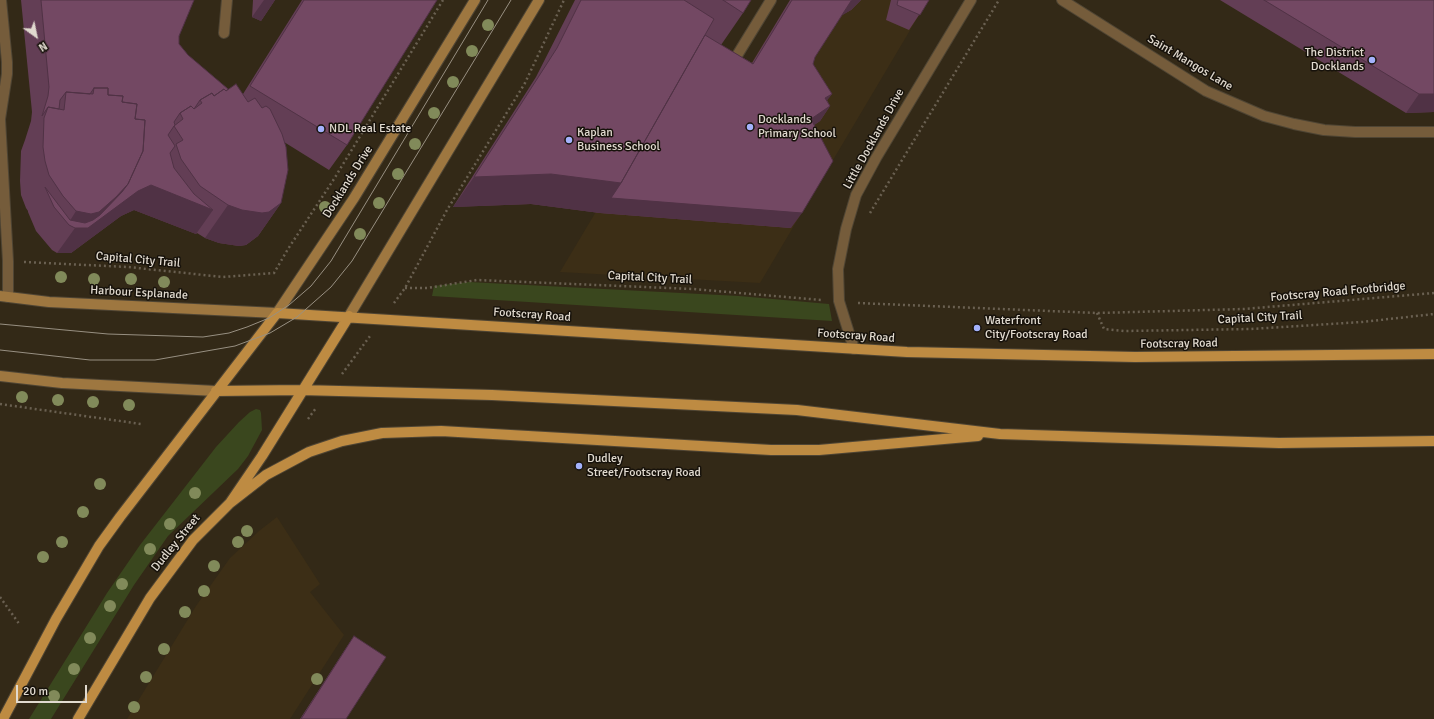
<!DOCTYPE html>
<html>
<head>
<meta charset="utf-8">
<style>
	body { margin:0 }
	#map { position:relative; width:1434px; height:719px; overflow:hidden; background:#332917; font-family:Signika,sans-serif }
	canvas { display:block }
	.north { position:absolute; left:16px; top:16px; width:40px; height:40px; -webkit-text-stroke:3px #17120b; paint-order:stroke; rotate:147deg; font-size:11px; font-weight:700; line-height:16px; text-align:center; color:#e1dacf }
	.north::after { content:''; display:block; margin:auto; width:14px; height:18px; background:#e1dacf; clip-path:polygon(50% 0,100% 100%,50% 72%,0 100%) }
	.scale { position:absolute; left:16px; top:685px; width:71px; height:18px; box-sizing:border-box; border:2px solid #e1dacf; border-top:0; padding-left:5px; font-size:12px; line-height:14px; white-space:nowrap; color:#e1dacf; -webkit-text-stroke:3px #17120b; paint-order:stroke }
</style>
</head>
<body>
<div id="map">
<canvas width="1434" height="719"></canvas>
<div class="north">N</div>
<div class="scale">20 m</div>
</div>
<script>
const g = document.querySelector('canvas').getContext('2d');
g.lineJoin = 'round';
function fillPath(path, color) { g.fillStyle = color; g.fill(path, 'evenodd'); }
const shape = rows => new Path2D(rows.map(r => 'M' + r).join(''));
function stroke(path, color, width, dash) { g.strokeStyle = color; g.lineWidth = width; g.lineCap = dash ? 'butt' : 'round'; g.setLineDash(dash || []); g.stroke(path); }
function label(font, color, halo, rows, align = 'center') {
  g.font = font + ' Signika,sans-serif'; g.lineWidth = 3; g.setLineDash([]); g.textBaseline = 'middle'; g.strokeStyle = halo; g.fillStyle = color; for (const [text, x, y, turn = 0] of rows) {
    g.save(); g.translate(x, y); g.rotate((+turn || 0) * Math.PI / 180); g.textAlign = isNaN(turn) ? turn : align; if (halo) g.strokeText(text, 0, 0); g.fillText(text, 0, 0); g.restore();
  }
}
fillPath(shape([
	[790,0,928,0,760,283,560,272,693,49,742,78],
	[277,517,320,584,310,592,344,635,290,719,127,719,196,606,230,558,259,531]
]), '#3c2e16');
fillPath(shape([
	[469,282,739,296,829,304,832,321,432,296,434,286],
	[256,409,260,410,261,413,262,430,248,456,238,469,168,536,134,585,51,719,29,719,107,593,140,545,216,447,239,422,250,412]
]), '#3a471e');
const lane = shape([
	[733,62,771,0]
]);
const street = shape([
	[1,0,7,62,7,74,0,119,8,261,8,297],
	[1062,0,1206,91,1264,116,1294,124,1324,130,1355,132,1434,132],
	[224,33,227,0],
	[854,349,839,301,838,269,846,229,856,195,876,158,971,0]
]);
const secondary = shape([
	[0,296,49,302,277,313,354,198,475,0],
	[349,316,539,0],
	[0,376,62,383,216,391]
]);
const primary = shape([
	[216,391,301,390,492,395,797,410,1000,434,1279,443,1434,441],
	[230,503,266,475,309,452,342,441,382,433,441,431,771,450,819,450,978,436],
	[3,719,56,619,99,546,120,517,277,313,907,352,1135,357,1434,354],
	[78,719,150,598,193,540,230,503,262,456,349,316]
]);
stroke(lane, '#4f4534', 12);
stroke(street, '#4f4534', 12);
stroke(secondary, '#4f4534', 12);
stroke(primary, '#4f4534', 12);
stroke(shape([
	[870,213,999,0],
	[24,262,128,267,223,277,274,273,288,249,334,179,443,0],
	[405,288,427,288,477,280,693,289,821,300],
	[394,303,405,288,447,210,525,83,564,0],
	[858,303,1097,313,1244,309,1434,293],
	[1097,313,1104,329,1124,331,1251,329,1362,322,1434,314],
	[342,374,370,336],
	[0,404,141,424],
	[308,419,316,408],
	[0,597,20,625]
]), '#6a6051', 2.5, [2, 3]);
stroke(lane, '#755c3b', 10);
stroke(street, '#755c3b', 10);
stroke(secondary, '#9e7740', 10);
stroke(primary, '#be8b42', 10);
stroke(shape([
	[0,324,108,334,203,337,229,333,247,327,269,318,289,305,311,286,331,261,488,0],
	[0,350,90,360,155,360,235,346,270,333,297,317,331,287,352,261,511,0]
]), '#989082', 1);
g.fillStyle = '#818a5a';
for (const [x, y] of [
	[488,25],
	[472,51],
	[453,82],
	[434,113],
	[415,144],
	[398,174],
	[379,203],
	[325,207],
	[360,234],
	[61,277],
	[94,279],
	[131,279],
	[164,282],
	[22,397],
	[58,400],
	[93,402],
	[129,405],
	[100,484],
	[195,493],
	[83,512],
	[170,524],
	[247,531],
	[62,542],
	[238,542],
	[150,549],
	[43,557],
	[214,566],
	[122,584],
	[204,591],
	[110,606],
	[185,612],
	[90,638],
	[164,649],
	[74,669],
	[146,677],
	[317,679],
	[54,696],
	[134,707]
]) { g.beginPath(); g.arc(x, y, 6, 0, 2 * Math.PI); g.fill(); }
fillPath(shape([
	[21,0,194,0,179,36,179,44,188,55,228,89,243,94,302,0,437,0,347,145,329,170,284,142,281,203,258,236,246,245,239,246,219,243,205,238,197,233,196,234,134,210,121,216,71,253,57,253,52,250,36,231,28,212,28,211,26,208,21,195,20,181,21,151,25,140,31,121,32,112],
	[253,0,275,0,261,21,252,17],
	[575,0,751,0,743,13,721,45,752,63,790,0,861,0,851,10,842,15,815,57,813,64,832,94,827,100,830,106,820,121,814,125,791,228,600,213,531,204,453,207,536,77],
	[891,0,929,0,909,30,886,20],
	[1220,0,1434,0,1434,112,1406,113],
	[354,636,346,719,300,719,344,651]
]), '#633e55');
fillPath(shape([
	[264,0,275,0,261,21,252,17],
	[854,0,861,0,851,10,841,16,851,1],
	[832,94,821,108,825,98],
	[1419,94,1434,94,1434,112,1406,113],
	[830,106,820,121,801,134,811,119],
	[551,174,621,183,802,213,791,228,600,213,531,204,453,207,474,177],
	[128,184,138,191,151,185,213,210,196,234,134,210,121,216,71,253,57,253,75,228,68,224,76,211],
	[281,203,258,236,246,245,239,246,219,243,205,238,228,205]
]), '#503245');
const building = shape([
	[41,0,194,0,179,36,179,44,188,55,228,89,226,91,224,89,214,96,212,93,200,100,194,109,191,106,180,113,174,122,175,125,174,126,168,135,175,146,170,153,174,168,194,194,213,210,151,185,138,191,88,228,75,228,69,225,54,207,45,187,70,220,85,223,93,220,100,215,122,192,128,184,143,151,145,120,135,119,137,104,122,102,123,96,108,95,108,88,94,88,90,94,66,92,60,100,59,109,48,107,42,116,48,96,49,87,41,0],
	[304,0,437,0,347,145,250,86,304,0],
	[581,0,684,0,714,19,621,183,551,174,474,177,557,48,581,0],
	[723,0,751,0,743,13,723,0],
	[792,0,854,0,851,1,815,57,813,64,832,94,825,98,830,106,811,119,833,161,802,213,611,198,621,183,705,35,753,64,792,0],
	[898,0,929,0,920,15,897,5,898,0],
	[1264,0,1434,0,1434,94,1419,94,1264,0],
	[236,84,248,102,255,98,262,108,266,106,270,109,282,134,286,147,288,170,281,203,269,212,262,213,242,210,228,205,200,186,181,159,176,144,183,140,174,126,183,119,180,113,191,106,194,109,202,103,200,100,212,93,214,96,224,89,226,91,236,84],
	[94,88,108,88,108,95,123,96,122,102,137,104,135,119,145,120,143,151,128,184,116,197,99,212,91,214,76,211,63,196,49,175,45,161,43,147,44,118,48,107,64,110,66,92,93,94,94,88],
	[354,636,386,657,346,719,301,719,354,636]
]);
fillPath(building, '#734863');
stroke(building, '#503245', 1);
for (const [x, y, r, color] of [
	[1372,60,4,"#a4b2fc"],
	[750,127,4,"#a4b2fc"],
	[321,129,4,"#a4b2fc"],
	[569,140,4,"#a4b2fc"],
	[977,328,4,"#a4b2fc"],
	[579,466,4,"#a4b2fc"]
]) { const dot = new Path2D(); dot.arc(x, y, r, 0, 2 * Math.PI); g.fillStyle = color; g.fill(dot); stroke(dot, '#17120b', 1.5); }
label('12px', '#e1dacf', '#17120b', [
	["The District",1364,53,"right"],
	["Docklands",1364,67,"right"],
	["Docklands",758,120],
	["Primary School",758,134],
	["NDL Real Estate",329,129],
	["Kaplan",577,133],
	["Business School",577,147],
	["Waterfront",985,321],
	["City/Footscray Road",985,335],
	["Dudley",587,459],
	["Street/Footscray Road",587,473]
], 'left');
label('12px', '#e1dacf', '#17120b', [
	["Saint Mangos Lane",1190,63,31],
	["Little Docklands Drive",874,139,-61],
	["Docklands Drive",348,182,-58],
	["Capital City Trail",138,260,5],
	["Capital City Trail",650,278,3],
	["Footscray Road Footbridge",1338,292,-5],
	["Harbour Esplanade",139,293,3],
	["Footscray Road",532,315,4],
	["Capital City Trail",1260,318,-3],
	["Footscray Road",856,336,4],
	["Footscray Road",1179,344,-1],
	["Dudley Street",176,543,-51]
]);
</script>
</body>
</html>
